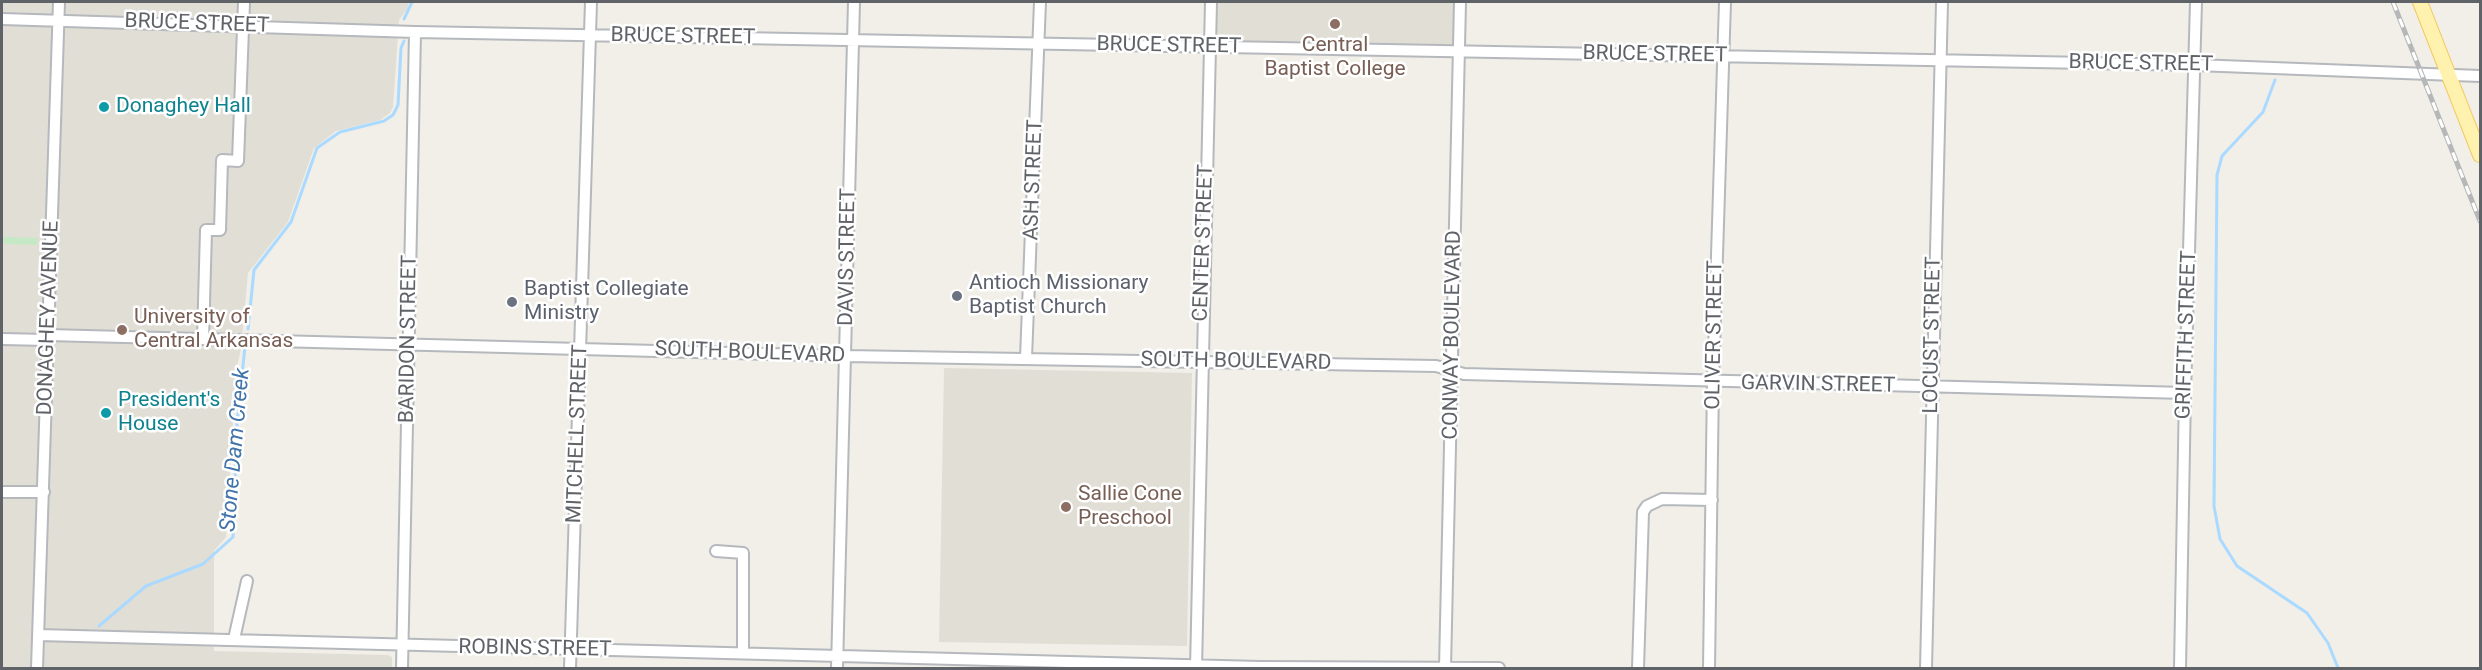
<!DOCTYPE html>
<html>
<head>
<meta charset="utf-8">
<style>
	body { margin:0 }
	#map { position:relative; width:2482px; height:670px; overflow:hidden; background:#f1efe8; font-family:Roboto,sans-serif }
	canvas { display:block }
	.frame { position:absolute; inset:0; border:3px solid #5f6368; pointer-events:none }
</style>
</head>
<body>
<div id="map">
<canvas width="2482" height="670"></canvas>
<div class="frame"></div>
</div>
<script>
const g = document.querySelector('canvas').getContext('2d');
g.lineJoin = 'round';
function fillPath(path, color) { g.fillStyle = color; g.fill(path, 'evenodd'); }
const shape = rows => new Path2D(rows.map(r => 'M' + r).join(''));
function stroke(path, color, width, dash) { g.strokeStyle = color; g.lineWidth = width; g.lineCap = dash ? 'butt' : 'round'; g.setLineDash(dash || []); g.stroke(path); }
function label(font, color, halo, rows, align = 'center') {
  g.font = font + ' Roboto,sans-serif'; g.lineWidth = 5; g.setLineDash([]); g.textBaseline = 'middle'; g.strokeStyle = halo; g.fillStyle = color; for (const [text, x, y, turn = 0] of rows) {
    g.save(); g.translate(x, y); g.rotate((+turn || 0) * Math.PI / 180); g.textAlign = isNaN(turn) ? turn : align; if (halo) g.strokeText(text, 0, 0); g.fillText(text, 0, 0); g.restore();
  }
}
fillPath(shape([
	[2,2,409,2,407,9,399,20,393,107,390,113,380,120,336,131,314,148,288,222,248,273,241,349,236,370,226,537,214,551,214,651,388,655,392,657,392,668,2,668],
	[1209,2,1460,2,1459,51,1210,47],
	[944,368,1192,373,1187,646,939,642]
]), '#e1ded6');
fillPath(shape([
	[5,237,38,238,37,245,5,244,2,240]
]), '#c5e8c5');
stroke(shape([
	[404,19,412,2],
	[2275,80,2263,112,2222,156,2217,175,2214,506,2220,539,2237,566,2307,613,2328,643,2338,668],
	[248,329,254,270,291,222,317,148,340,132,384,121,393,115,398,105,401,48,404,41],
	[99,626,146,586,203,564,233,537,237,424,245,346]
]), '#aadaff', 3);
const minor = shape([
	[2,19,415,32,2196,65,2480,76],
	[48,335,846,356,1436,366,1464,374,2185,393],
	[2,339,48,340],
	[203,339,206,230,220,230,222,160,238,161,244,2],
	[1026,358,1040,2],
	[2,492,44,492],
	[716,551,743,553,743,653],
	[38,635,1260,667,1499,668],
	[234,639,247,581],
	[37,668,59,2],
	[402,668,415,32],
	[570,668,591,2],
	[837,668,854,2],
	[1196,668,1211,2],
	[1445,668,1460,2],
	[1638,668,1643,512,1647,506,1662,499,1712,500],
	[1709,668,1713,382,1725,2],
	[1926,668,1942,2],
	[2180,668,2185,393,2196,2]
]);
const major = shape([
	[2420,2,2480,155]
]);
stroke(minor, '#b5b8bc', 14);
stroke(major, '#f2c960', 16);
stroke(minor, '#fff', 10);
stroke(major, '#fff2af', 14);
const rail = shape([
	[2393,2,2480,221]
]);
stroke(rail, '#b6b7b8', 5);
stroke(rail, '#fff', 3, [9]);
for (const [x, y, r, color] of [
	[1335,24,6,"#8d6e63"],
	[104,107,6,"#0f9aa8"],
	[957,296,6,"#6b7280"],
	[512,302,6,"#6b7280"],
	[122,330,6,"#8d6e63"],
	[106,413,6,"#0f9aa8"],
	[1066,507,6,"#8d6e63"]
]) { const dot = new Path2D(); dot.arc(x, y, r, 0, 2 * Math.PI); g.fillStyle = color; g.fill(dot); stroke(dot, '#fff', 2); }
label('21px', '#5f6368', '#fff', [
	["BRUCE STREET",197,24,2],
	["BRUCE STREET",683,37,1],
	["BRUCE STREET",1169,46,1],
	["BRUCE STREET",1655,55,1],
	["BRUCE STREET",2141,64,1],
	["ASH STREET",1034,180,-88],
	["CENTER STREET",1204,243,-88],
	["DAVIS STREET",848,257,-89],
	["DONAGHEY AVENUE",49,318,-88],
	["CONWAY BOULEVARD",1453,335,-89],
	["OLIVER STREET",1715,335,-89],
	["LOCUST STREET",1933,335,-89],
	["GRIFFITH STREET",2187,335,-88],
	["BARIDON STREET",409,339,-89],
	["SOUTH BOULEVARD",750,353,2],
	["SOUTH BOULEVARD",1236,362,1],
	["GARVIN STREET",1818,385,1],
	["MITCHELL STREET",578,434,-88],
	["ROBINS STREET",535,649,1]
]);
label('21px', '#785e54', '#fff', [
	["Central",1335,46,"center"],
	["Baptist College",1335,70,"center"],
	["University of",134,318],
	["Central Arkansas",134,342],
	["Sallie Cone",1078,495],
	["Preschool",1078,519]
], 'left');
label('21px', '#0d838f', '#fff', [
	["Donaghey Hall",116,107],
	["President's",118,401],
	["House",118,425]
], 'left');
label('21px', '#5b616d', '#fff', [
	["Antioch Missionary",969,284],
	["Baptist Church",969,308],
	["Baptist Collegiate",524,290],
	["Ministry",524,314]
], 'left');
label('italic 22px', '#4174aa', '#fff', [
	["Stone Dam Creek",236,450,-85]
]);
</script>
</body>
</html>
